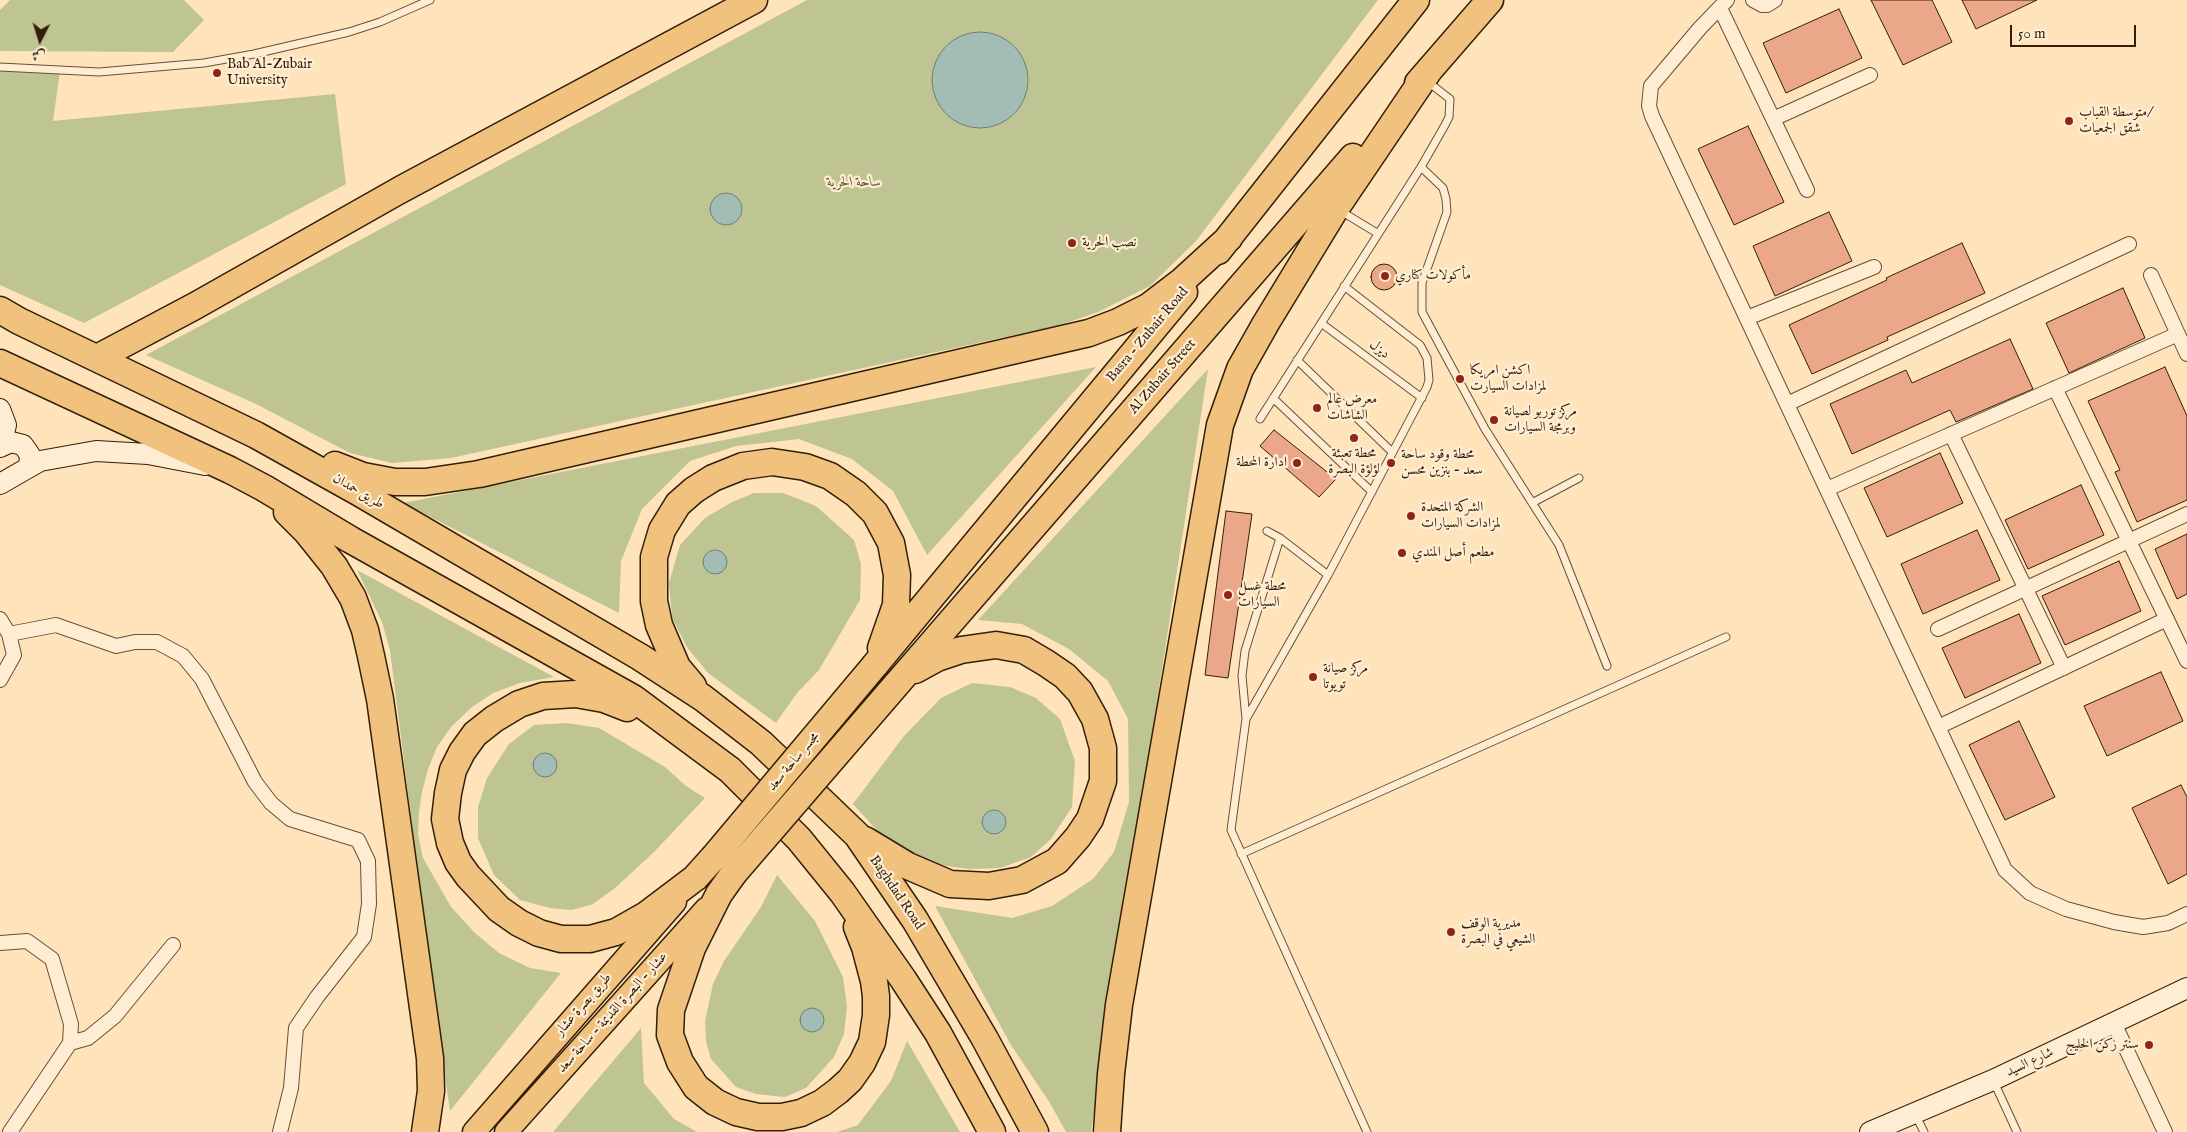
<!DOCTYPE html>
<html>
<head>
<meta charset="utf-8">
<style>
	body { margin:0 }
	#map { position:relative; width:2187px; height:1132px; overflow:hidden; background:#ffe3bb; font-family:"IM FELL English",Amiri,serif }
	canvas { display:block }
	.north { position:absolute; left:15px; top:15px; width:50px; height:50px; -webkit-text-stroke:4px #ffedd3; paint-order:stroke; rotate:185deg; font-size:14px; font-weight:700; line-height:20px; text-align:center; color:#331f09 }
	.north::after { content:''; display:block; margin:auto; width:18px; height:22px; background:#331f09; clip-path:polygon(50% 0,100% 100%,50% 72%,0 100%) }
	.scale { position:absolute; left:2010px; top:25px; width:126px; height:22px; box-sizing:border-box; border:2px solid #331f09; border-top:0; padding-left:6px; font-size:15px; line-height:18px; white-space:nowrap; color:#331f09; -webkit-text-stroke:4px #ffedd3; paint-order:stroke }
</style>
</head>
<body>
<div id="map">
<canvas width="2187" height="1132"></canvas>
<div class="north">ش</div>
<div class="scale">50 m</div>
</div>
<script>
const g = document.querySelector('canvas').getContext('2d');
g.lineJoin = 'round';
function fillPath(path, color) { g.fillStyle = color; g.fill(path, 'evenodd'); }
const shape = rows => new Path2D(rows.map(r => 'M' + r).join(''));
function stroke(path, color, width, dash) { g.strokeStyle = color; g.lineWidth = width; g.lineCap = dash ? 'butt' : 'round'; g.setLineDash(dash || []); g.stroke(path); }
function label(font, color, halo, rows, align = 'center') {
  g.font = font + ' "IM FELL English",Amiri,serif'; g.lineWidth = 4.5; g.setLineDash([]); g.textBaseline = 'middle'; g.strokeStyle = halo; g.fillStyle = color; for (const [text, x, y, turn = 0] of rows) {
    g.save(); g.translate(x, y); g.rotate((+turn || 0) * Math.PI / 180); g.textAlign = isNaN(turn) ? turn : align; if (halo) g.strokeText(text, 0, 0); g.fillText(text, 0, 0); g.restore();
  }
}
fillPath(shape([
	[10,0,184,0,204,20,173,52,0,51,0,10],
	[807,0,1378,0,1196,241,1150,286,1098,312,1060,325,451,458,392,463,350,453,256,404,146,355],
	[0,70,60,71,53,121,335,94,346,184,84,323,0,285],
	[1096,367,927,555,893,491,852,459,799,439,736,446,690,461,642,509,621,561,619,613,403,503],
	[1208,369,1091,1132,1066,1132,1050,1103,1011,1045,935,906,1012,918,1052,906,1093,879,1114,852,1129,802,1128,719,1108,681,1069,649,1022,624,978,620],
	[754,493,783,493,816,506,854,540,861,564,860,600,819,670,797,693,776,723,708,673,687,647,672,618,669,583,680,545,705,518,732,502],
	[357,570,554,677,520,683,493,693,472,707,451,727,437,747,428,769,422,792,419,812,418,834,423,858,451,907,475,933,499,953,530,968,561,973,450,1111,436,1015,390,650,382,622],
	[972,683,1010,687,1036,698,1060,719,1075,761,1072,807,1051,839,1031,857,1000,868,970,869,946,866,919,857,883,837,853,804,904,736,941,698],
	[567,723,599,728,665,767,686,786,705,798,653,853,615,888,593,904,572,910,550,908,520,900,494,875,478,838,478,807,487,778,509,744,534,725],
	[777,875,815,921,843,977,847,1006,844,1034,834,1057,806,1088,785,1097,756,1094,736,1087,711,1059,706,1042,705,1021,713,984,724,961,761,907],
	[641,1028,644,1083,674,1119,697,1132,553,1132],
	[907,1041,960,1132,837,1132,858,1125,891,1081]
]), '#bec492');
const water = shape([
	'932 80a48 48 0 1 1 96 0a48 48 0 1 1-96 0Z',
	'710 209a16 16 0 1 1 32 0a16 16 0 1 1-32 0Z',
	'703 562a12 12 0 1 1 24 0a12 12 0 1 1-24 0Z',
	'533 765a12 12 0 1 1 24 0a12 12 0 1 1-24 0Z',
	'982 822a12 12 0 1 1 24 0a12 12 0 1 1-24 0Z',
	'800 1020a12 12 0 1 1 24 0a12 12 0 1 1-24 0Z'
]);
fillPath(water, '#a1bdb6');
stroke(water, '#757e71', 1);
const building = shape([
	[1871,0,1932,0,1952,42,1903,65,1871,0],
	[1962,0,2037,0,1976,29,1962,0],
	[1839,9,1862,58,1786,93,1763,43,1839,9],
	[1748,126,1784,202,1734,225,1698,149,1748,126],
	[1829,212,1852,261,1775,296,1753,246,1829,212],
	[1962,243,1985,293,1887,337,1888,340,1812,374,1789,325,1887,280,1886,278,1962,243],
	'1371 277a13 13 0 1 1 26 0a13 13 0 1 1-26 0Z',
	[2123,288,2145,338,2069,373,2046,323,2123,288],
	[2010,339,2033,389,1956,422,1950,410,1852,454,1830,404,1906,370,1912,383,2010,339],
	[2165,367,2187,416,2187,500,2137,522,2115,472,2120,470,2088,401,2165,367],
	[1274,430,1336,479,1319,497,1260,446,1274,430],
	[1940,453,1963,503,1887,537,1864,488,1940,453],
	[2081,485,2104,535,2028,569,2005,520,2081,485],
	[1226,511,1252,514,1228,678,1205,675,1226,511],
	[1977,530,2000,580,1923,614,1901,564,1977,530],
	[2187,534,2187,594,2177,599,2155,549,2187,534],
	[2119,561,2141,611,2065,645,2042,596,2119,561],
	[2019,614,2041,663,1965,698,1942,648,2019,614],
	[2161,672,2183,721,2107,756,2084,706,2161,672],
	[2019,721,2055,797,2005,820,1969,745,2019,721],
	[2181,785,2187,797,2187,874,2168,884,2132,808,2181,785]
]);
fillPath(building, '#eba889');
stroke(building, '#331f09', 1);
const lane = shape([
	[0,67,99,72,204,63,254,54,349,32,380,22,430,0],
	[1421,167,1443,188,1446,199,1447,212,1422,283,1422,312,1485,429,1559,545,1607,666],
	[1339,210,1377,233],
	[1344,286,1420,345,1427,358,1429,380,1427,387,1328,575,1246,719,1231,830,1367,1132],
	[1321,323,1422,398],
	[1297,360,1392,452],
	[1273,398,1372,492],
	[1260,419,1421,167,1445,125,1449,117,1450,99,1428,82],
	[1532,503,1579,478],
	[1267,531,1280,538,1328,575],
	[1246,719,1242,676,1245,651,1280,538],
	[1241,854,1726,637],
	[1994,1082,2017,1132],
	[1915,1114,1924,1132]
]);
const street = shape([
	[1727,0,1700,28,1651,86,1649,106,1652,116,2005,870,2030,893,2066,909,2114,922,2143,927,2168,923,2187,914],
	[1753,0,1762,5,1767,5,1775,0],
	[1720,8,1807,190],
	[1773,119,1870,75],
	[2151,275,2187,354],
	[1747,318,1874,267],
	[2055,388,2187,661],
	[1787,404,2129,244],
	[1951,434,2064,668],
	[1827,489,2178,334],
	[0,619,9,634,14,655,0,680],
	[1938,629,2187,514],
	[9,634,56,625,116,646,135,642,157,642,183,656,202,679,255,782,271,803,290,819,358,840,368,861,369,904,364,937,317,997,296,1028,291,1088,280,1132],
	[1938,727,2167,619],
	[0,943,27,941,52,959,71,1024,70,1043,10,1132],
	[2114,1023,2165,1132],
	[70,1043,88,1038,115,1016,173,945]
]);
const secondary = shape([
	[0,409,6,425,0,447],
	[0,447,11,442,23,445,30,455,29,467],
	[0,484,40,461,96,451,148,454,205,465],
	[1870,1132,1993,1080,2187,988]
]);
const primary = shape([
	[474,1132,675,902],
	[506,1132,706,909]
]);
const highway = shape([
	[1418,83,1490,0],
	[1218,251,1416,0],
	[0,310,19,321,256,435,358,492,640,657,703,698,761,743,857,835,915,920,985,1039,1035,1132],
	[97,358,195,306,400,190,754,0],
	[0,363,230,470,264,488,351,540,633,698,730,770,799,839,842,892,903,979,938,1033,992,1132],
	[335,465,363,476,395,482,425,482,479,474,1089,333,1118,322,1148,307,1182,281,1229,238],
	[287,512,306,531,334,566,353,598,365,630,371,656,380,699,430,1058,431,1091,425,1132],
	[875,665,1184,292],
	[896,685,1353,157],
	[693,686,677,667,659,625,654,601,654,557,662,530,678,504,694,490,713,478,743,466,772,462,805,467,830,476,856,494,875,513,891,543,897,575,896,605,881,648],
	[627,708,604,699,576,694,543,696,519,704,494,719,475,734,462,752,453,770,448,793,445,819,450,843,458,862,468,876,499,909,519,923,539,933,561,939,590,939,616,932,646,915,695,878,713,858],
	[865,840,908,866,950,884,989,886,1022,880,1057,861,1078,837,1090,819,1103,781,1103,748,1095,719,1080,692,1065,676,1046,663,1024,650,996,645,961,650,937,658,915,670],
	[734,873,719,894,692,948,671,1010,670,1035,680,1062,696,1087,715,1102,736,1112,758,1117,782,1117,801,1113,822,1103,838,1091,850,1080,862,1063,872,1042,876,1015,876,996,874,981,865,947,857,927],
	[1107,1132,1111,1074,1119,1005,1220,425,1240,369,1266,323,1336,208,1430,69]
]);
stroke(lane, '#665036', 9);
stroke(street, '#665036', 16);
stroke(secondary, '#331f09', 22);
stroke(primary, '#331f09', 25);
stroke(highway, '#331f09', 29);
stroke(lane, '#ffedd3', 7);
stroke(street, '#ffedd3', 14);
stroke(secondary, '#ffedd3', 20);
stroke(primary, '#f0c27e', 22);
stroke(highway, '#f0c27e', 26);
const highwayBridge = shape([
	[713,858,875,665],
	[734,873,896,685]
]);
stroke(highwayBridge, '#331f09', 29, []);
stroke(highwayBridge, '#f0c27e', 26);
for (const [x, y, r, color] of [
	[217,73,5,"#8f2418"],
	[2069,121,5,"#8f2418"],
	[1072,243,5,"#8f2418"],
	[1385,276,5,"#8f2418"],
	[1460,379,5,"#8f2418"],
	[1317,408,5,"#8f2418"],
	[1494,420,5,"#8f2418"],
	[1354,438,5,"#8f2418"],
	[1297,463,5,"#8f2418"],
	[1391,463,5,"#8f2418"],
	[1411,516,5,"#8f2418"],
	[1402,553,5,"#8f2418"],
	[1228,595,5,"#8f2418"],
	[1313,677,5,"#8f2418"],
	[1451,932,5,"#8f2418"],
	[2149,1045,5,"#8f2418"]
]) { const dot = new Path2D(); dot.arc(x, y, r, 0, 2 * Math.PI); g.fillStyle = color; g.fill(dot); stroke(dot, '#ffedd3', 2); }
label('14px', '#331f09', '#ffedd3', [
	["Bab Al-Zubair",227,65],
	["University",227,81],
	["متوسطة القباب/",2079,113],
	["شقق الجمعيات",2079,129],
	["نصب الحرية",1082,243],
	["مأكولات كناري",1395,276],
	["اكشن امريكا",1470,371],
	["لمزادات السيارت",1470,387],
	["معرض عالم",1327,400],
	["الشاشات",1327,416],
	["مركز توربو لصيانة",1504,412],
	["وبرمجة السيارات",1504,428],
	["محطة تعبئة",1354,454,"center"],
	["لؤلؤة البصرة",1354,470,"center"],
	["محطة وقود ساحة",1401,455],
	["سعد - بنزين محسن",1401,471],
	["ادارة المحطة",1287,463,"right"],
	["الشركة المتحدة",1421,508],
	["لمزادات السيارات",1421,524],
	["مطعم أصل المندي",1412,553],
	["محطة غسل",1238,587],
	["السيارات",1238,603],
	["مركز صيانة",1323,669],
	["تويوتا",1323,685],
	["مديرية الوقف",1461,924],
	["الشيعي في البصرة",1461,940],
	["سنتر ركن الخليج",2139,1045,"right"]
], 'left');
label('italic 14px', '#5d5132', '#ffedd3', [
	["ساحة الحرية",854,183]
]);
label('14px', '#331f09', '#ffedd3', [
	["Basra - Zubair Road",1148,335,-50],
	["ديزل",1379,350,37],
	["Al Zubair Street",1163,377,-49],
	["طريق حمدان",358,492,30],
	["مجسر ساحة سعد",794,762,-50],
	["Baghdad Road",896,893,56],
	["طريق بصرة عشار",584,1005,-49],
	["عشار - البصرة القديمة - ساحة سعد",613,1013,-48],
	["شارع السيد",2030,1063,-25]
]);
</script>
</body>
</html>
